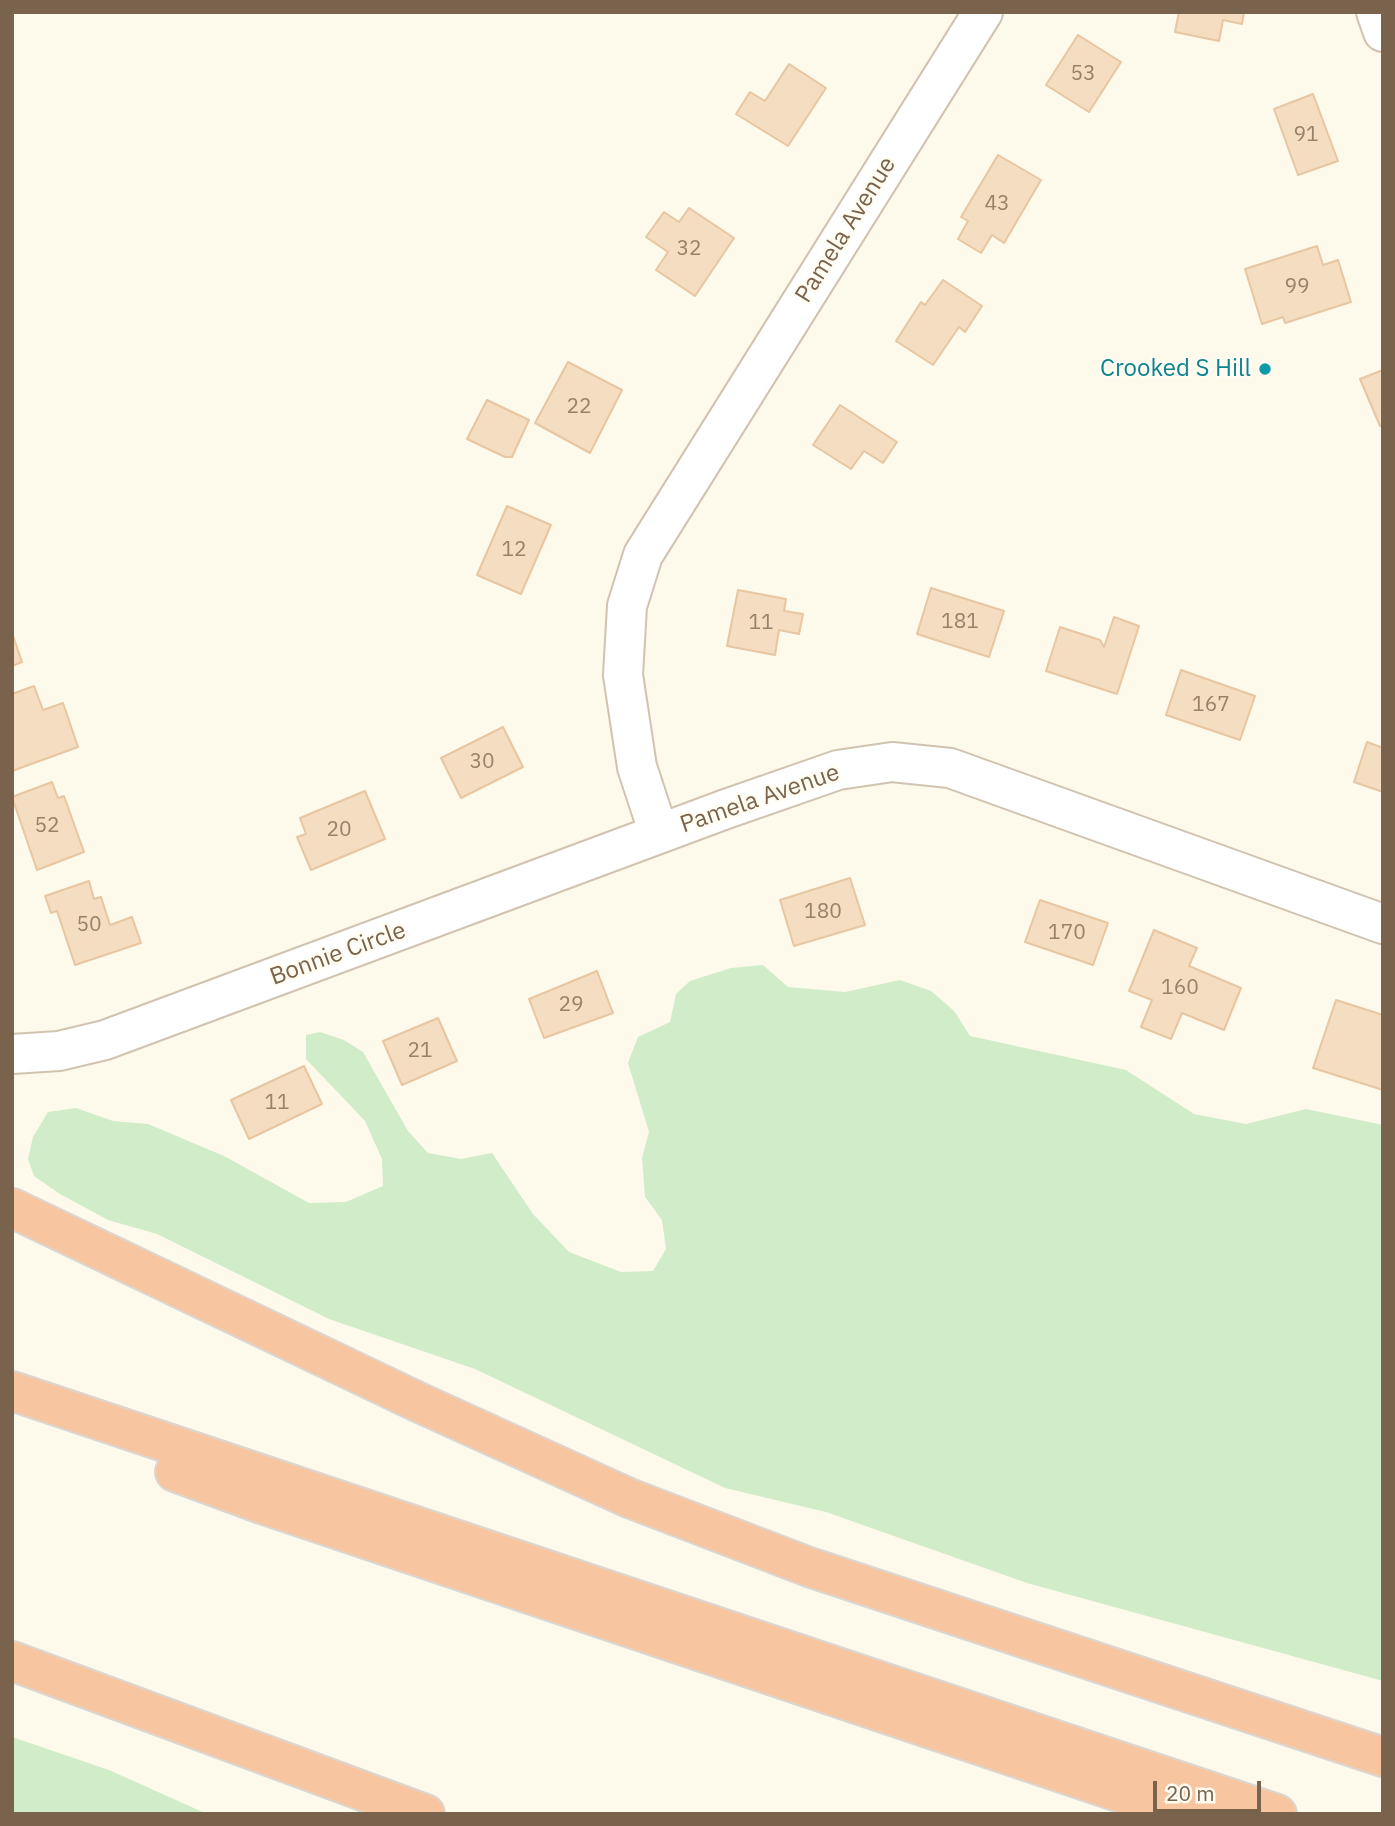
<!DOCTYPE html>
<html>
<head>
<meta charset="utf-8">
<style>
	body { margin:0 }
	#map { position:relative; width:1395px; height:1826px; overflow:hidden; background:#fdf9eb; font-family:"IBM Plex Sans",sans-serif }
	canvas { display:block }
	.frame { position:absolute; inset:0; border:14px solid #7a634c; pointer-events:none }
	.scale { position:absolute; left:1153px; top:1781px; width:108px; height:32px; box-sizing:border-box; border:4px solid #7a634c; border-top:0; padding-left:9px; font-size:21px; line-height:24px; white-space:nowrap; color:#7a634c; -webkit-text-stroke:5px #fffcf2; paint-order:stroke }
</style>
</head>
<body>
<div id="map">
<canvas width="1395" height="1826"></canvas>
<div class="frame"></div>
<div class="scale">20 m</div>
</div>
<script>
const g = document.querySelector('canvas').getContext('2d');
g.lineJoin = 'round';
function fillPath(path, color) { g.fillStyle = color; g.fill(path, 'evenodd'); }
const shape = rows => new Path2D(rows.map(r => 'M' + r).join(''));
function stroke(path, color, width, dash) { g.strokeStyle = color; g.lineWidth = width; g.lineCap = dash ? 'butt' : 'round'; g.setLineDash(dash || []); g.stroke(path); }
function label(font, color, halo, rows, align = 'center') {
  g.font = font + ' "IBM Plex Sans",sans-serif'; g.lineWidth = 5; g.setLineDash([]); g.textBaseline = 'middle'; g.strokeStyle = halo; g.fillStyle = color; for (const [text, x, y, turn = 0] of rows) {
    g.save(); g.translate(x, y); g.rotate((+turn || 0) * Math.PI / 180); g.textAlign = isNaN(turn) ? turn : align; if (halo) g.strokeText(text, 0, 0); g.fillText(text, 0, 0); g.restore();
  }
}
fillPath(shape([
	[763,965,788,987,845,992,900,980,931,991,954,1011,970,1036,1126,1070,1194,1114,1246,1124,1306,1109,1383,1125,1383,1681,1027,1583,826,1512,725,1488,475,1369,329,1319,157,1234,108,1220,60,1194,34,1176,28,1159,33,1137,48,1112,76,1108,113,1121,148,1124,224,1156,309,1203,346,1202,383,1186,382,1159,365,1121,306,1059,306,1035,320,1032,344,1040,363,1052,408,1131,428,1153,461,1159,492,1153,533,1214,569,1252,621,1272,653,1271,666,1249,662,1220,645,1197,642,1158,649,1132,628,1063,638,1037,670,1022,676,994,690,981,731,968],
	[12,1737,109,1770,207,1814,12,1814]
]), '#d1ecc8');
const building = shape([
	[1179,12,1244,12,1242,24,1223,20,1219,41,1175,32,1179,12],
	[1078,35,1121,62,1089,112,1046,85,1078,35],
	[789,64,826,88,788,146,736,114,750,92,765,101,789,64],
	[1313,94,1338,161,1298,175,1274,109,1313,94],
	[998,155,1041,180,1004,243,992,235,981,253,958,239,968,221,961,217,998,155],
	[689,208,734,238,695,296,656,270,668,252,646,237,664,212,679,222,689,208],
	[1317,246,1323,265,1338,260,1351,302,1285,323,1283,317,1262,324,1245,269,1317,246],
	[943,280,982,306,965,332,959,327,933,365,896,341,921,302,925,305,943,280],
	[568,362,622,390,590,453,535,423,568,362],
	[1383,370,1383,425,1380,426,1360,379,1383,370],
	[487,400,529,420,512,457,505,457,467,439,487,400],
	[840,405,897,442,883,463,864,451,851,469,813,445,840,405],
	[507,506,551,525,521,594,477,575,507,506],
	[931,588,1004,611,989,657,917,634,931,588],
	[738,590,786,599,784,611,803,614,799,634,779,630,775,655,727,646,738,590],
	[1114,617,1139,626,1117,694,1046,671,1060,627,1100,640,1104,647,1114,617],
	[12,633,22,662,12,666,12,633],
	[1181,670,1255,696,1240,740,1166,715,1181,670],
	[34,686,43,710,63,703,78,747,12,771,12,694,34,686],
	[503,727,523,767,461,798,441,758,503,727],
	[1367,742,1383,748,1383,792,1354,782,1367,742],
	[52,782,58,798,64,796,84,852,37,870,12,797,52,782],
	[365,791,385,839,311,870,297,837,306,834,300,818,365,791],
	[850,878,865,925,794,946,780,900,850,878],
	[89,881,94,899,101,897,110,925,132,917,141,943,75,965,57,911,51,913,45,896,89,881],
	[1040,900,1108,923,1093,965,1025,942,1040,900],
	[1154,930,1197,948,1189,966,1241,988,1224,1030,1182,1013,1171,1039,1141,1027,1152,1000,1129,991,1154,930],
	[597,971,613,1013,544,1038,529,999,597,971],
	[1336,1000,1383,1015,1383,1090,1313,1068,1336,1000],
	[438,1018,457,1061,402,1085,383,1041,438,1018],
	[304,1066,322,1104,249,1139,231,1100,304,1066]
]);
fillPath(building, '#f4ddc1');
stroke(building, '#e7c6a1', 2);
const minor = shape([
	[1376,12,1383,32],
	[659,834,637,767,623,675,627,606,643,555,983,12],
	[12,1054,59,1051,105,1040,726,809,838,770,892,762,950,768,1383,924]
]);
const highway = shape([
	[12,1208,418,1402,629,1498,809,1567,1383,1757],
	[12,1391,1277,1814],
	[175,1472,259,1503,1184,1814],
	[12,1661,425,1814]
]);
stroke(minor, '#d1c3af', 42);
stroke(highway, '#dcd6d0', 42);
stroke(minor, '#fff', 38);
stroke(highway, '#f8c5a1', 38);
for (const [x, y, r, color] of [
	[1265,369,7,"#0f9aa8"]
]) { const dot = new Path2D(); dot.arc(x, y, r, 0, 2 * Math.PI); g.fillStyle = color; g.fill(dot); stroke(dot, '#fffcf2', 2.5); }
label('21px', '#988269', null, [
	["53",1083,74],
	["91",1306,135],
	["43",997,204],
	["32",689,249],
	["99",1297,287],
	["22",579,407],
	["12",514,550],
	["181",960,622],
	["11",761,623],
	["167",1211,705],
	["30",482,762],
	["52",47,826],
	["20",339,830],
	["180",823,912],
	["50",89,925],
	["170",1067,933],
	["160",1180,988],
	["29",571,1005],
	["21",420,1051],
	["11",277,1103]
]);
label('24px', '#7a634c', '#fffcf2', [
	["Pamela Avenue",846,230,-58],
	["Pamela Avenue",760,799,-19],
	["Bonnie Circle",338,954,-20]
]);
label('24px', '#0d838f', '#fffcf2', [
	["Crooked S Hill",1251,369]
], 'right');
</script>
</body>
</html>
